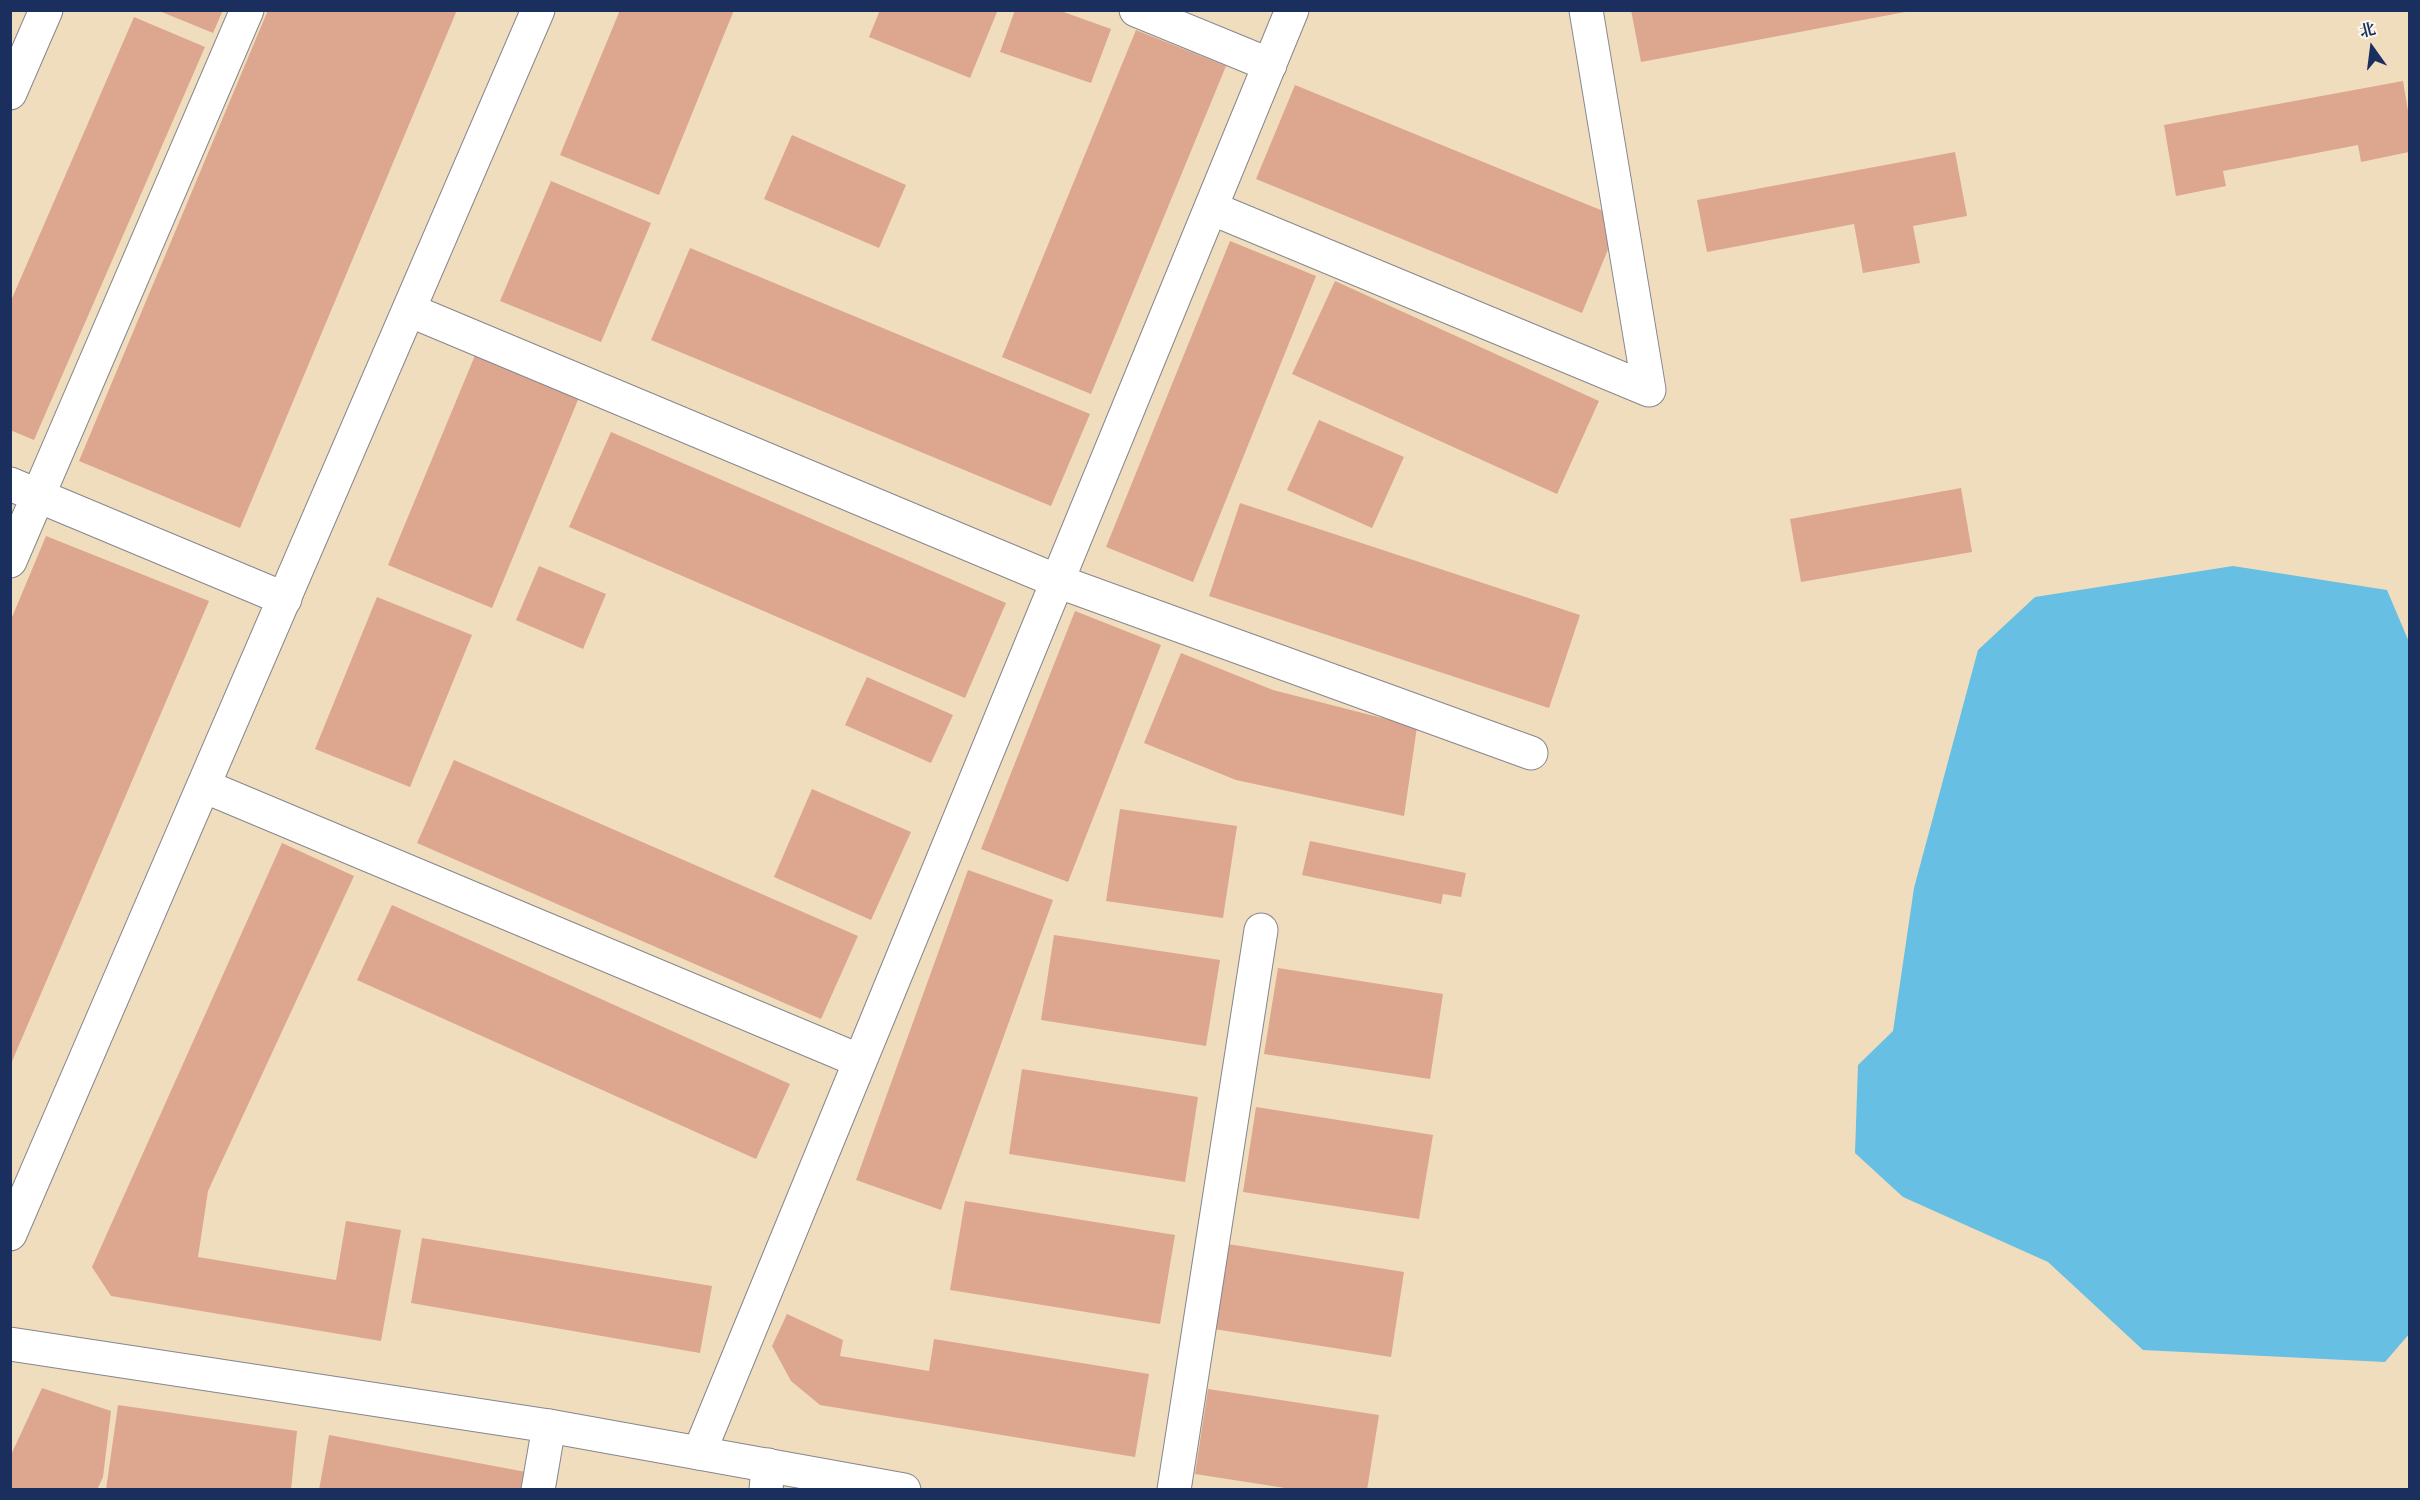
<!DOCTYPE html>
<html>
<head>
<meta charset="utf-8">
<style>
	body { margin:0 }
	#map { position:relative; width:2420px; height:1500px; overflow:hidden; background:#f0ddbd; font-family:"IM FELL Double Pica","Noto Serif SC",serif }
	canvas { display:block }
	.frame { position:absolute; inset:0; border:12px solid #1b2f5e; pointer-events:none }
	.north { position:absolute; left:2342px; top:18px; width:60px; height:60px; -webkit-text-stroke:4px #fbf7ec; paint-order:stroke; rotate:346deg; font-size:16px; font-weight:700; line-height:24px; text-align:center; color:#1b2f5e }
	.north::after { content:''; display:block; margin:auto; width:21px; height:27px; background:#1b2f5e; clip-path:polygon(50% 0,100% 100%,50% 72%,0 100%) }
</style>
</head>
<body>
<div id="map">
<canvas width="2420" height="1500"></canvas>
<div class="frame"></div>
<div class="north">北</div>
</div>
<script>
const g = document.querySelector('canvas').getContext('2d');
g.lineJoin = 'round';
function fillPath(path, color) { g.fillStyle = color; g.fill(path, 'evenodd'); }
const shape = rows => new Path2D(rows.map(r => 'M' + r).join(''));
function stroke(path, color, width, dash) { g.strokeStyle = color; g.lineWidth = width; g.lineCap = dash ? 'butt' : 'round'; g.setLineDash(dash || []); g.stroke(path); }
fillPath(shape([
	[2233,566,2387,590,2409,642,2410,1333,2385,1362,2143,1350,2048,1262,1903,1197,1855,1153,1858,1065,1893,1031,1914,888,1978,650,2035,597]
]), '#67bfe4');
fillPath(shape([
	[157,10,223,10,213,33],
	[268,10,457,10,240,528,79,461],
	[620,10,734,10,659,195,560,155],
	[880,10,994,10,997,12,970,78,869,37],
	[1015,10,1058,10,1111,29,1091,83,1000,52],
	[1631,10,1904,10,1905,12,1641,62],
	[134,17,205,47,34,440,10,430,10,303],
	[1136,30,1226,66,1091,394,1002,357],
	[2403,81,2409,117,2409,152,2361,162,2358,145,2223,171,2226,186,2176,196,2164,125],
	[1295,85,1608,213,1611,242,1582,313,1256,179],
	[792,135,906,185,879,248,764,199],
	[1955,152,1967,216,1913,226,1920,263,1863,273,1854,224,1707,252,1697,200],
	[551,181,651,223,601,342,500,301],
	[1230,241,1316,276,1193,582,1106,547],
	[690,248,1090,414,1051,506,651,340],
	[1335,281,1599,401,1557,494,1292,374],
	[476,353,580,395,492,608,388,565],
	[1319,420,1404,457,1372,528,1287,490],
	[611,432,1006,603,965,698,569,527],
	[1961,488,1972,552,1801,582,1790,519],
	[1240,503,1580,615,1549,708,1209,596],
	[46,536,209,601,10,1066,10,622],
	[539,566,606,594,583,649,516,620],
	[377,597,472,635,410,787,315,749],
	[1075,611,1161,645,1068,882,981,849],
	[1181,653,1273,690,1417,727,1404,816,1236,780,1144,743],
	[867,677,953,715,931,763,845,725],
	[454,760,858,936,821,1019,417,843],
	[812,789,911,832,871,920,774,877],
	[1120,809,1237,826,1223,918,1106,901],
	[1310,841,1466,873,1461,897,1443,894,1441,904,1302,875],
	[282,843,354,876,208,1191,198,1257,336,1280,346,1221,401,1230,381,1341,111,1296,92,1267],
	[968,870,1053,900,941,1210,856,1180],
	[392,905,790,1084,756,1159,357,980],
	[1054,935,1220,960,1206,1046,1041,1020],
	[1278,968,1443,994,1430,1079,1264,1054],
	[1022,1069,1198,1097,1185,1182,1009,1154],
	[1256,1107,1433,1135,1419,1219,1243,1192],
	[965,1201,1175,1235,1160,1324,950,1290],
	[422,1238,712,1286,700,1353,411,1303],
	[1228,1244,1404,1272,1391,1357,1214,1329],
	[787,1314,843,1340,840,1356,929,1371,934,1339,1149,1374,1135,1457,820,1405,791,1381,772,1346],
	[42,1388,111,1411,103,1477,97,1490,10,1490,10,1457],
	[1208,1389,1379,1415,1367,1490,1298,1490,1195,1474],
	[118,1405,297,1431,291,1490,106,1490],
	[329,1435,526,1472,523,1490,319,1490]
]), '#dda68f');
const minor = shape([
	[1136,10,1270,65],
	[1586,10,1649,390],
	[10,93,46,10],
	[1211,208,1649,390],
	[409,310,1057,581,1531,753],
	[10,484,285,599],
	[10,561,247,10],
	[204,786,860,1061],
	[699,1453,1292,10],
	[538,1490,549,1426],
	[766,1490,768,1465],
	[1174,1490,1261,930]
]);
const major = shape([
	[10,1234,538,10],
	[10,1344,549,1426,904,1490]
]);
stroke(minor, '#86868e', 35);
stroke(major, '#86868e', 35);
stroke(minor, '#fff', 33);
stroke(major, '#fff', 33);
</script>
</body>
</html>
